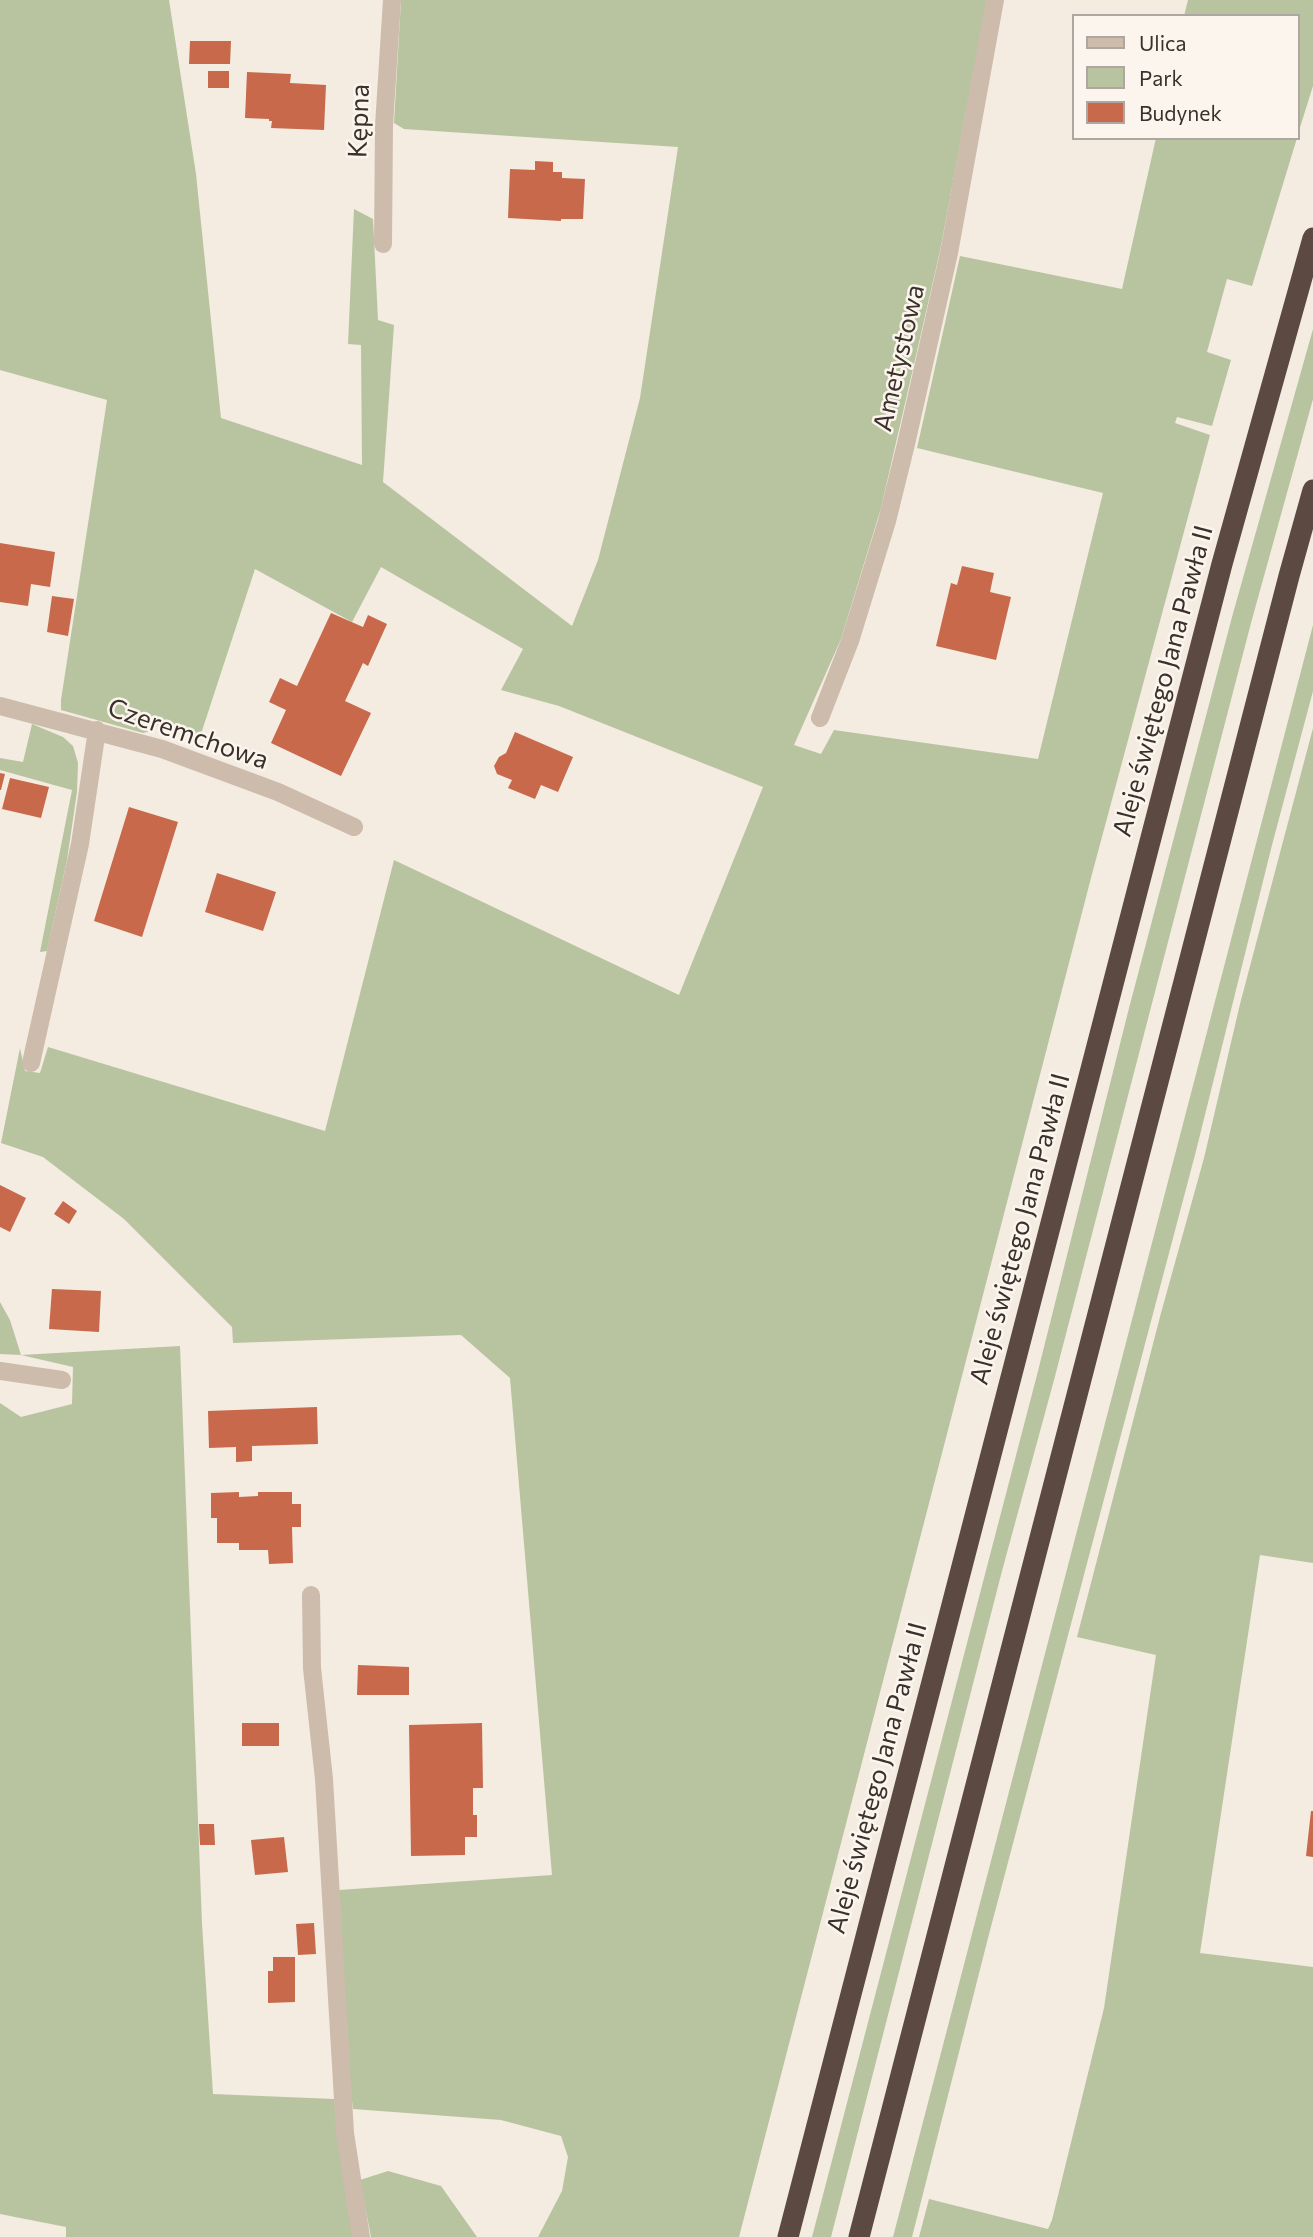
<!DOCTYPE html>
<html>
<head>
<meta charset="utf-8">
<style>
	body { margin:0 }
	#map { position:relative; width:1313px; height:2237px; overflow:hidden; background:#f4ebe1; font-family:Commissioner,sans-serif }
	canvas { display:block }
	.legend { position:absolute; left:1072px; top:14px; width:228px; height:126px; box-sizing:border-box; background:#fbf5ee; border:2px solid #aea6a0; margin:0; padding:9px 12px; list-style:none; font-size:21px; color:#3b302b }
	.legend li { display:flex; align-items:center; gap:14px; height:35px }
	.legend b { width:35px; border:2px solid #aea6a0 }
</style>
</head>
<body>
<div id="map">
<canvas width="1313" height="2237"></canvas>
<ul class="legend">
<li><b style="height:9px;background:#cdbbac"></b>Ulica</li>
<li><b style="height:19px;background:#b8c4a0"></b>Park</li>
<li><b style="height:19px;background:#c8694b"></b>Budynek</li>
</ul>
</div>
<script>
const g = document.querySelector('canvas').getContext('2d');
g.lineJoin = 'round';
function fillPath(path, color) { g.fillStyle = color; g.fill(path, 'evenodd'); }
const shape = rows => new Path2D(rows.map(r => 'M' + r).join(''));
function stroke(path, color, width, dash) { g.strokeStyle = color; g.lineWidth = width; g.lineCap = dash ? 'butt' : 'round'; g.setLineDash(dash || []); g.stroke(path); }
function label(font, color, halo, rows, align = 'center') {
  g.font = font + ' Commissioner,sans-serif'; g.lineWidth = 5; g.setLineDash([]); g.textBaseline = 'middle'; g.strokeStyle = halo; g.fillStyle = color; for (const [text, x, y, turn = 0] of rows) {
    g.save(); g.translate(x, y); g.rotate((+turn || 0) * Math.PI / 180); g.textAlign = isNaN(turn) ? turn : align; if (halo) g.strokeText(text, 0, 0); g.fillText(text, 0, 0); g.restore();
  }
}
fillPath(shape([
	[0,0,169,0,196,174,221,418,362,465,361,345,348,344,354,209,373,219,378,320,394,325,383,482,572,626,598,560,640,398,678,147,404,129,394,123,401,0,987,0,940,251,881,508,841,639,794,745,821,754,834,730,1038,759,1103,493,917,448,960,256,1122,289,1156,138,1297,138,1252,286,1227,279,1207,352,1231,360,1212,426,1177,417,1175,423,1210,435,1092,874,739,2237,538,2237,562,2191,568,2157,561,2136,501,2120,353,2109,349,2076,339,1890,552,1875,510,1378,461,1335,233,1343,232,1327,124,1219,43,1157,1,1143,20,1048,25,1071,40,1073,48,1047,325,1131,394,860,679,995,763,787,559,706,501,690,523,649,381,567,352,622,255,569,198,743,188,734,158,724,154,730,143,733,61,710,61,700,107,400,0,370],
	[1188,0,1313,0,1313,86,1297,137,1297,16,1184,16],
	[1313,329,1313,399,1251,623,1054,1380,1002,1571,831,2237,812,2237,1037,1375,1128,1012,1232,617],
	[1313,625,1313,691,1272,845,1196,1151,988,1938,912,2237,893,2237],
	[32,724,63,737,73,746,78,763,77,792,67,860,47,951,40,952,72,790,0,770,0,758,23,762],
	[1313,728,1313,1563,1260,1555,1200,1953,1313,1967,1313,2237,919,2237,929,2199,1048,2229,1052,2220,1104,2008,1156,1655,1077,1637,1161,1313,1204,1158,1240,1004],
	[0,1302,10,1320,21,1355,180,1346,202,1924,213,2094,334,2099,353,2237,66,2237,66,2227,0,2214,0,1403,21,1417,72,1404,73,1367,21,1355,0,1354],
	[388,2171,441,2186,477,2237,371,2237,360,2180]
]), '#b8c4a0');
fillPath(shape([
	[190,41,231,41,230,64,189,64],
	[208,71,229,71,229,88,208,88],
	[247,72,291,74,290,83,326,85,324,130,271,128,272,121,269,121,269,119,245,118],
	[535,161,553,162,553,172,562,172,562,178,585,179,583,219,561,219,561,221,508,218,510,169,535,170],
	[0,543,55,552,50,587,31,584,28,606,0,602],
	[962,566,994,573,990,592,1011,597,996,660,936,646,951,583,957,585],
	[52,596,74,599,68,636,47,632],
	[331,613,363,627,368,615,387,624,368,666,363,663,345,701,371,713,341,776,271,743,286,710,269,702,280,678,297,686],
	[515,732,573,757,558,792,541,785,535,799,508,788,512,780,497,774,494,766,499,757,506,753],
	[0,773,5,774,1,790,0,790],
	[10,778,49,787,41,818,2,809],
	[129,807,178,822,142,937,94,921],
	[217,873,276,892,263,931,205,912],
	[0,1185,26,1198,10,1232,0,1227],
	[63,1201,77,1211,69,1224,54,1214],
	[52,1289,101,1291,99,1332,49,1329],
	[317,1407,318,1444,252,1446,252,1461,236,1462,236,1447,209,1448,208,1411],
	[239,1492,239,1497,258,1496,258,1492,292,1492,292,1504,301,1504,301,1527,292,1527,293,1563,269,1564,268,1550,239,1550,239,1543,217,1543,217,1518,211,1518,211,1493],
	[358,1665,409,1667,409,1695,357,1695],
	[242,1723,279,1723,279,1746,242,1746],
	[482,1723,483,1788,473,1788,473,1815,477,1815,477,1837,465,1837,465,1855,411,1856,409,1725],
	[1311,1811,1313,1811,1313,1857,1306,1856],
	[199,1824,214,1824,215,1845,200,1845],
	[284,1837,288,1872,255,1875,251,1840],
	[314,1923,316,1954,298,1955,296,1924],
	[273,1957,295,1957,295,2002,268,2003,268,1971,273,1971]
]), '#c8694b');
stroke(shape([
	[383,244,384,126,392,0],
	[0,706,162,749,278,792,354,827],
	[820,718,850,641,887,521,906,444,949,253,995,0],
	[31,1063,80,844,97,730],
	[0,1371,62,1380],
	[311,1595,312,1668,324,1779,345,2133,361,2237]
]), '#cdbbac', 18);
stroke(shape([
	[788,2237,1222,564,1313,238],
	[859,2237,1289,576,1313,490]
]), '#5c4a42', 21);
label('26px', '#3b302b', '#fbf5ee', [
	["Kępna",359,121,-88],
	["Ametystowa",899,358,-77],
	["Aleje świętego Jana Pawła II",1163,681,-75],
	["Czeremchowa",188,734,19],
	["Aleje świętego Jana Pawła II",1020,1229,-75],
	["Aleje świętego Jana Pawła II",877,1778,-75]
]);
</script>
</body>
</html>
